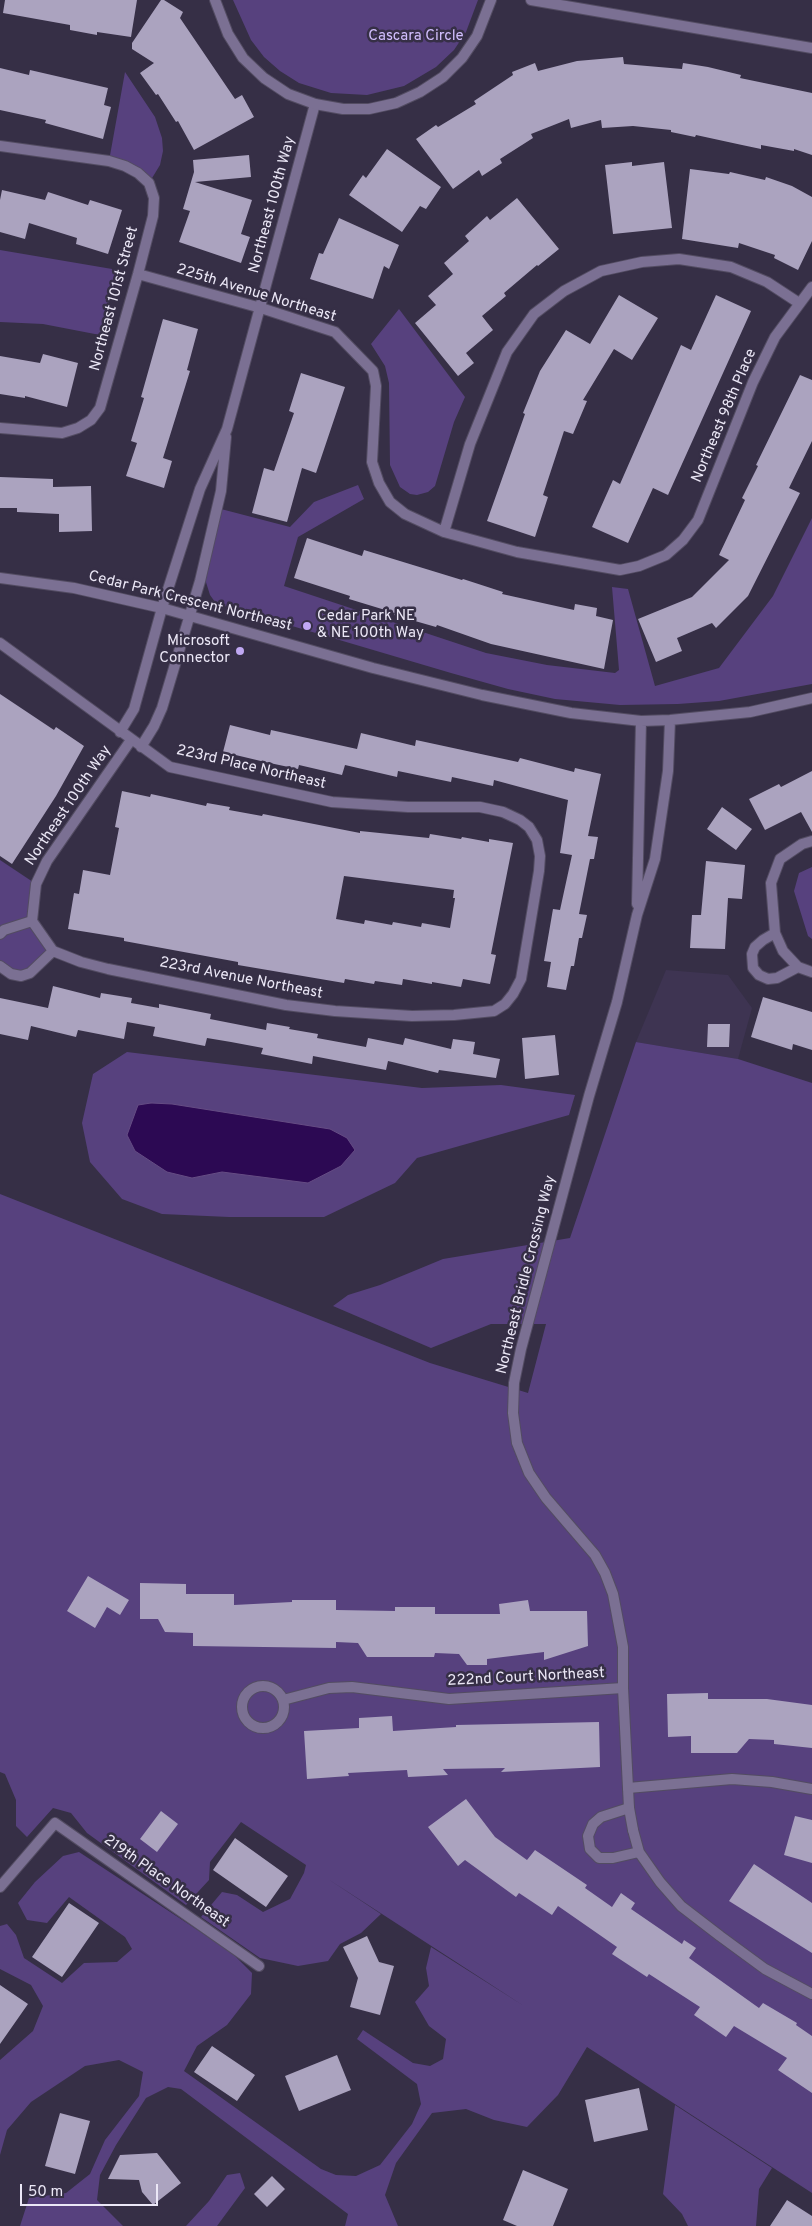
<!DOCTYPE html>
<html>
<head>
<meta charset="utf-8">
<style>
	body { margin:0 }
	#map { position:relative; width:812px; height:2226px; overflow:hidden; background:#362f46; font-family:Overpass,sans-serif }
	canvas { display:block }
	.scale { position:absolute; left:20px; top:2184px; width:138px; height:22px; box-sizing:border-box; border:2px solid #ebe7f6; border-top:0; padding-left:6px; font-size:15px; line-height:18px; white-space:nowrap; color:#ebe7f6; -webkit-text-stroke:4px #362f46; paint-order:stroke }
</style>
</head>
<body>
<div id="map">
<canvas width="812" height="2226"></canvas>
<div class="scale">50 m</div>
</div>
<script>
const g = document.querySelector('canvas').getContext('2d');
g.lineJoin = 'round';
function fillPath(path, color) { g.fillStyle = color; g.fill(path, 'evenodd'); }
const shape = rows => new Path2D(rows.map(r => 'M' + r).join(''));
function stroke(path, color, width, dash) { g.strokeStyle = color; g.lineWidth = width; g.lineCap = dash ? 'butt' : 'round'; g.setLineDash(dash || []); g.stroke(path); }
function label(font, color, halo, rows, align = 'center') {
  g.font = font + ' Overpass,sans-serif'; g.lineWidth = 5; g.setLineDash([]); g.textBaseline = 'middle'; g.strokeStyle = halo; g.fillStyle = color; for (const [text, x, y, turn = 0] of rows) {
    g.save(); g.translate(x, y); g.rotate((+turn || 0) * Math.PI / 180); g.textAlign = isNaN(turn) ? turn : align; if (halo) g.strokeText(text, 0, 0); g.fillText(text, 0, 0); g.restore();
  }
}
fillPath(shape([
	[666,970,728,975,752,1008,738,1059,636,1042]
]), '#3e3452');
fillPath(shape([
	[233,0,478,0,466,32,454,50,436,67,404,86,367,95,331,93,299,83,280,71,264,57,251,40],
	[125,72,155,117,162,138,163,151,160,165,149,183,109,161],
	[0,250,118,270,100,335,43,324,0,322],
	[399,309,465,397,454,422,435,486,428,492,417,495,410,494,400,487,390,465,389,383,385,366,371,344],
	[358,485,364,499,298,537,284,586,486,653,547,665,615,673,619,670,612,587,628,589,655,686,719,668,773,596,812,518,812,684,719,701,678,704,620,705,555,699,508,689,451,673,221,605,215,602,210,595,205,579,221,509,290,527,314,502],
	[0,860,36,884,32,921,53,951,30,973,0,966],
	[812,867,812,939,808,936,794,891,799,873],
	[636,1042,738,1059,812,1083,812,2193,587,2047,558,2095,527,2127,494,2120,466,2109,432,2113,396,2163,385,2195,398,2226,345,2226,348,2214,181,2089,168,2087,146,2098,116,2145,100,2175,97,2200,123,2226,20,2226,29,2198,66,2193,90,2174,105,2140,139,2096,143,2072,119,2060,85,2066,31,2102,7,2130,0,2155,0,2060,33,2031,43,2006,31,1985,0,1969,0,1926,7,1924,16,1935,24,1958,62,1983,84,1963,117,1962,132,1949,125,1937,69,1897,47,1923,27,1920,18,1903,35,1882,63,1856,79,1852,231,1952,252,1973,251,1994,227,2025,197,2046,184,2071,321,2169,336,2175,356,2176,380,2165,412,2124,421,2104,417,2084,357,2039,363,2030,413,2063,430,2066,443,2059,446,2039,429,2026,415,2002,429,1986,426,1968,431,1947,524,2006,328,1879,381,1914,361,1933,340,1944,328,1961,298,1966,260,1958,201,1917,222,1892,237,1895,263,1912,290,1899,304,1873,306,1865,241,1822,210,1862,209,1880,186,1905,87,1833,71,1813,53,1808,27,1837,16,1826,16,1800,5,1774,0,1772,0,1194,430,1363,528,1393,546,1324,491,1324,431,1348,333,1306,348,1295,380,1285,443,1259,570,1238],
	[127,1052,422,1088,501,1085,575,1095,569,1115,417,1158,395,1183,324,1217,229,1217,162,1214,122,1199,90,1162,82,1123,93,1074],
	[675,2105,772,2168,759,2189,756,2226,688,2226,682,2214,663,2194],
	[240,2173,245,2188,217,2226,186,2226,209,2201,227,2175]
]), '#57417e');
const water = shape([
	[151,1103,172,1104,330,1129,347,1138,355,1150,341,1166,308,1183,222,1172,192,1178,167,1172,135,1151,127,1135,138,1105,151,1103]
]);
fillPath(water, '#2c0953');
stroke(water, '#654c84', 1);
fillPath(shape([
	[5,0,137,0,131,37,97,32,97,35,70,30,70,25,3,13],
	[161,0,164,0,183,12,180,18,235,99,242,95,254,117,194,150,178,121,176,122,158,94,156,95,140,73,154,63,132,49,132,43],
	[623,57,624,64,682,69,683,63,708,67,741,75,740,78,812,93,812,155,794,149,794,151,761,145,761,149,742,145,696,135,695,137,671,132,671,130,633,126,602,128,601,120,571,128,569,119,531,134,533,138,500,159,502,163,482,176,479,170,453,189,416,139,436,125,438,127,476,104,474,101,513,75,512,72,535,63,538,71,577,61],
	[0,68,29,75,30,70,108,88,104,105,111,107,103,139,45,123,46,120,0,110],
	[387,149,441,187,426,209,420,206,402,232,349,195,363,175,366,178],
	[249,155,251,177,195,182,252,200,241,234,250,237,241,263,179,242,190,211,183,209,194,172,193,160],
	[632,162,632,166,664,162,672,228,613,234,605,165],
	[690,169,729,174,730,172,765,180,766,177,792,186,812,197,812,241,798,270,774,258,775,255,739,243,738,248,682,239],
	[2,190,45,200,48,192,88,205,90,200,122,210,108,254,76,244,77,238,29,223,25,239,0,232,0,200],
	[517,198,559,249,538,266,537,265,504,293,506,296,482,316,493,330,466,353,474,363,458,376,415,323,436,305,428,296,453,274,444,263,469,241,465,236,487,216,490,220],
	[339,218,399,245,389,269,384,266,373,299,310,279,319,253,323,254],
	[619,295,658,318,632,360,614,349,583,400,587,401,573,434,564,431,543,495,548,497,535,537,487,521,525,414,523,413,540,371,566,330,590,344],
	[716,295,751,311,668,495,653,488,628,543,592,527,613,480,620,484,681,345,691,350],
	[163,319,198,329,187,370,190,371,163,458,172,461,164,488,126,476,137,443,131,441,144,398,141,397],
	[43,354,78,363,67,407,25,396,25,398,0,394,0,356,40,363],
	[301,373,345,387,316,473,302,468,287,522,252,513,264,468,274,471,294,413,289,411],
	[800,375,812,380,812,441,789,488,800,493,748,596,716,628,712,623,677,638,682,651,656,662,638,619,692,597,729,560,719,555,745,500,742,498,758,466,756,465],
	[0,477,53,479,53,487,91,486,92,531,59,532,59,514,17,512,17,508,0,508],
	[307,538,362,556,364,550,462,580,463,579,503,592,502,594,574,610,575,604,597,608,596,616,613,620,604,669,491,644,437,625,436,627,394,615,395,613,349,599,350,596,294,578],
	[0,694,54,730,56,727,84,746,56,796,12,864,0,856],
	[230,725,270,735,271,730,357,749,361,733,415,746,416,740,518,762,520,758,574,772,575,768,601,774,588,836,598,837,594,859,590,859,579,914,587,915,582,938,579,938,574,966,571,966,566,990,547,987,551,962,544,961,553,909,560,910,572,855,560,853,568,800,494,780,493,786,452,777,451,782,398,771,397,777,345,765,342,775,299,765,298,769,265,762,223,752],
	[812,771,812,832,801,812,765,830,749,799,779,784,781,787],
	[122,791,150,797,151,794,206,806,207,803,230,807,229,810,262,816,263,814,360,833,360,831,429,838,430,834,461,839,462,837,489,842,489,839,513,843,491,954,496,955,490,984,463,979,461,987,432,982,432,984,403,979,402,985,375,981,374,984,345,979,344,983,238,965,238,962,124,941,124,938,68,929,74,893,79,894,83,870,110,875,119,828,115,827],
	[344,876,454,890,453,898,455,898,450,928,422,923,421,927,393,922,392,925,365,920,364,924,336,919],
	[722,807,752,829,736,850,707,829],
	[706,861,745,865,742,899,728,898,725,949,690,948,692,915,701,915],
	[53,986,100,998,101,993,132,998,131,1003,159,1008,159,1004,211,1014,210,1019,266,1030,267,1023,290,1027,289,1029,318,1034,317,1038,366,1047,368,1038,403,1045,405,1038,451,1049,453,1039,475,1042,473,1054,500,1059,496,1078,439,1070,438,1073,388,1061,386,1070,313,1056,312,1064,261,1054,263,1048,231,1042,207,1038,205,1046,153,1036,155,1027,127,1022,124,1039,78,1030,76,1037,31,1026,28,1040,0,1034,0,998,48,1008],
	[763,997,812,1012,812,1050,793,1044,792,1050,751,1037],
	[708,1024,730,1024,729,1047,707,1047],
	[555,1035,559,1075,525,1079,522,1038],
	[88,1576,129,1600,120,1615,107,1607,95,1628,67,1611],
	[140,1583,186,1584,186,1594,234,1594,234,1605,292,1602,292,1600,336,1600,336,1610,395,1611,395,1607,435,1607,435,1614,500,1614,499,1604,528,1600,530,1611,587,1611,588,1646,544,1660,544,1652,487,1659,487,1665,467,1665,459,1654,435,1653,434,1657,367,1657,358,1643,336,1642,336,1648,193,1646,193,1633,165,1632,158,1619,140,1619],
	[708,1693,708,1699,767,1699,812,1705,812,1748,774,1744,774,1740,749,1739,737,1753,691,1753,691,1736,668,1737,667,1694],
	[392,1716,393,1731,456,1727,456,1725,599,1722,600,1767,501,1772,505,1768,443,1769,448,1775,408,1777,407,1770,348,1773,349,1776,307,1779,304,1731,359,1728,359,1718],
	[466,1799,495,1837,527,1860,535,1850,587,1885,585,1888,612,1907,621,1893,635,1903,631,1909,682,1944,684,1940,696,1948,689,1958,759,2008,763,2003,797,2023,796,2025,812,2036,812,2093,778,2070,787,2058,734,2026,726,2037,694,2015,700,2007,649,1974,647,1977,612,1954,617,1947,558,1906,552,1915,519,1893,516,1897,465,1860,458,1866,428,1827],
	[161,1811,178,1824,157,1852,140,1839],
	[795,1816,812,1820,812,1863,784,1855],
	[235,1838,288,1876,266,1907,213,1870],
	[754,1864,812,1903,812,1953,729,1901],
	[69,1903,99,1923,62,1977,32,1957],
	[367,1936,379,1962,394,1966,380,2015,350,2007,358,1978,343,1947],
	[0,1985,28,2004,0,2044],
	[212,2046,255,2075,237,2101,194,2072],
	[337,2055,351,2090,299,2111,285,2076],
	[639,2088,648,2130,594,2142,585,2100],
	[60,2113,90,2121,75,2174,45,2166],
	[157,2153,181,2183,153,2205,142,2192,139,2180,108,2179,120,2155],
	[523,2170,568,2189,553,2226,517,2226,503,2220],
	[272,2176,285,2189,267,2207,254,2194],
	[787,2200,812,2216,812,2226,770,2226]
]), '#aba3bf');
const minor = shape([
	[0,146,109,161,125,166,138,173,149,183,154,198,153,216,138,274,100,408,91,420,78,428,62,433,0,428],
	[138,274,261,308,335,332,373,371,376,386,372,462,379,483,390,502,405,514,444,532,517,552,620,570,639,566,666,555,683,540,698,520,753,382,775,337,812,287],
	[444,532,470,444,507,352,534,314,564,291,601,271,642,262,679,259,731,267,767,282,799,303],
	[0,643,170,767,332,802,408,807,480,807,503,812,520,820,529,827,537,840,540,856,539,871,521,979,513,994,505,1004,494,1011,454,1015,412,1016,335,1011,286,1005,108,969,81,962,53,951,32,921,36,884,47,861,131,740],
	[120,732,134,709,162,608,200,489,227,429,315,104],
	[141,747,154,726,162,708,200,581,221,491,226,437],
	[812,841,802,844,780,859,771,883,775,933,783,951,798,967,812,972],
	[775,933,763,940,755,947,752,954,753,968,759,975,768,979,777,978,798,967],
	[0,934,4,930,32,921],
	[0,966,11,974,21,976,30,973,53,951],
	'242 1707a21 21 0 1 1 42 0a21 21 0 1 1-42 0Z',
	[283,1700,329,1688,352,1687,449,1699,623,1688],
	[628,1788,732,1779,772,1782,812,1789],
	[629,1808,601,1817,593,1824,588,1836,590,1849,599,1858,613,1858,639,1852],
	[633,1830,639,1852,660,1882,681,1906,720,1936,765,1969,812,1994],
	[0,1887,55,1823,259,1966]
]);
const tertiary = shape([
	[215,0,228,34,243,58,264,78,288,94,315,104,343,109,369,109,396,103,420,92,443,77,462,58,477,36,491,0],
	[531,0,812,48],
	[0,578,74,588,162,608,373,668,482,695,571,713,641,721,670,720,750,712,812,698],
	[637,904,641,721],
	[633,1830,629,1808,623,1688,623,1647,613,1594,605,1573,595,1555,546,1498,529,1473,517,1443,513,1413,514,1383,521,1349,589,1096,617,1002,637,915,655,859,668,771,670,720]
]);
stroke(minor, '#534c62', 12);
stroke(tertiary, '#534c62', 12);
stroke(minor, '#7b7093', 10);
stroke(tertiary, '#7b7093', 10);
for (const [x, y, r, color] of [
	[307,626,5,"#c0a8f3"],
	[240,651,5,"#c0a8f3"]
]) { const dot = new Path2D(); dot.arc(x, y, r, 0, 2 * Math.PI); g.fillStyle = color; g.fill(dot); stroke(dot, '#362f46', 2); }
label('15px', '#d1befd', '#362f46', [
	["Cascara Circle",416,37]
]);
label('15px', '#ebe7f6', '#362f46', [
	["Northeast 100th Way",273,205,-75],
	["225th Avenue Northeast",256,294,17],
	["Northeast 101st Street",115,299,-75],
	["Northeast 98th Place",725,416,-67],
	["Cedar Park Crescent Northeast",190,602,14],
	["223rd Place Northeast",251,768,13],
	["Northeast 100th Way",69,806,-56],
	["223rd Avenue Northeast",241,979,11],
	["Northeast Bridle Crossing Way",527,1275,-76],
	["222nd Court Northeast",526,1678,-3],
	["219th Place Northeast",166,1882,35]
]);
label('15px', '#ebe7f6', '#362f46', [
	["Cedar Park NE",317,617],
	["& NE 100th Way",317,634],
	["Microsoft",230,642,"right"],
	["Connector",230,659,"right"]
], 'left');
</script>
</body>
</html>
